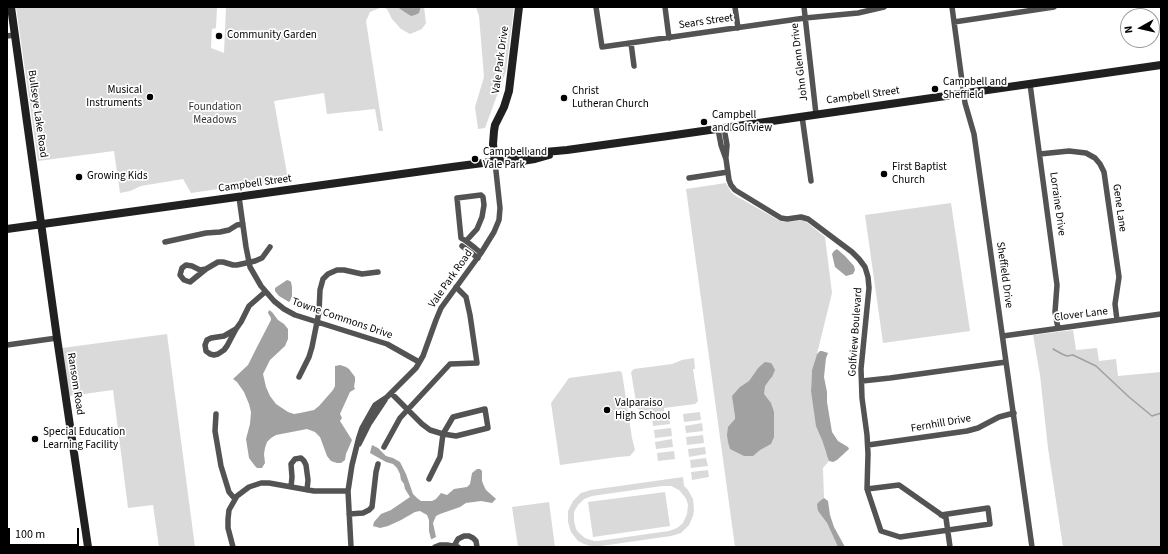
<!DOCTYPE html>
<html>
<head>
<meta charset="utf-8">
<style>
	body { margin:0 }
	#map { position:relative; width:1168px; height:554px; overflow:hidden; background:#fff; font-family:"Source Sans 3",sans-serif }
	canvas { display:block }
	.frame { position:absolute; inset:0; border:8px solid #000; pointer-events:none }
	.north { position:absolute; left:1120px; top:8px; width:40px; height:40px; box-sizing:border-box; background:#fff; border:1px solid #999; border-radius:50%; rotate:262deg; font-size:11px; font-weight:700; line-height:16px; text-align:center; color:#000 }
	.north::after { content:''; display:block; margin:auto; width:14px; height:18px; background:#000; clip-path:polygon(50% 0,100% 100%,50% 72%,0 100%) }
	.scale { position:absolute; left:8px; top:528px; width:71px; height:18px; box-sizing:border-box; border:2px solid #000; border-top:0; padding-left:5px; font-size:12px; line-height:14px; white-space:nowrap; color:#000; -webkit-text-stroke:3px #fff; paint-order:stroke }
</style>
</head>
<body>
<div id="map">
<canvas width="1168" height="554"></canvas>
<div class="frame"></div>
<div class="north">N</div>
<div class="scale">100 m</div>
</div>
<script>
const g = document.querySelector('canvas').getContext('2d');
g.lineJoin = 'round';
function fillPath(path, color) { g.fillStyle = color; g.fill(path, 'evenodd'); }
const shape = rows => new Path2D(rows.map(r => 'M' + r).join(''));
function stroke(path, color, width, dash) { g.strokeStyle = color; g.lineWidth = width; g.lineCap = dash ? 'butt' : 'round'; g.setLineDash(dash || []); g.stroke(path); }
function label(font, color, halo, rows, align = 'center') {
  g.font = font + ' "Source Sans 3",sans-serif'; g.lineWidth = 3.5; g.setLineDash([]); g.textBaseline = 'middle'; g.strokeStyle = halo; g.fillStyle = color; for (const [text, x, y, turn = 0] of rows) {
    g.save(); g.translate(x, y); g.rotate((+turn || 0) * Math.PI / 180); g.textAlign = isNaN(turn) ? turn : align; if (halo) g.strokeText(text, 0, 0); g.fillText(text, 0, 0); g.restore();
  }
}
fillPath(shape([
	[16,7,217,7,216,28,212,29,211,48,224,53,226,7,397,7,400,9,419,13,421,7,424,7,426,23,422,29,410,34,401,29,392,19,387,9,382,7,370,12,366,21,383,131,379,131,375,109,327,114,324,93,274,101,288,179,191,193,183,179,141,186,130,191,120,193,114,151,38,161],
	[476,7,514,7,506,71,485,128,478,129,475,107,484,77,479,16],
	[726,183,731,192,736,196,780,221,784,222,802,220,805,221,825,237,832,293,817,354,812,370,811,391,820,434,826,452,827,456,829,461,823,468,824,498,821,500,818,511,827,523,838,547,735,547,686,189],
	[951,203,970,331,883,343,865,215],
	[1073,330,1076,350,1097,348,1099,361,1116,359,1118,376,1161,372,1161,547,1063,547,1048,448,1040,375,1033,335],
	[167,334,195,547,159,547,153,505,128,508,113,390,69,396,62,348],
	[694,358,695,369,693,369,698,401,695,404,664,408,664,411,652,413,652,410,642,411,637,408,631,372,634,369,672,364,682,360],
	[620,371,622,373,632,438,635,450,630,456,618,457,560,465,551,403,569,378],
	[700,412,701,420,684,422,683,414],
	[669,416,670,424,653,426,652,418],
	[702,423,703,431,686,433,685,426],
	[671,428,672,436,655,438,654,430],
	[703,435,704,443,687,445,686,437],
	[672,439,673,447,656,449,655,442],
	[705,447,706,454,689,457,688,449],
	[674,451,675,459,658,461,657,453],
	[706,458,708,466,691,468,690,460],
	[708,470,709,477,692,480,691,472],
	[683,477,684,486,688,490,693,499,694,510,693,516,689,525,681,533,671,536,594,547,584,544,578,541,571,532,568,522,568,511,573,501,581,493,591,490],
	[662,486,671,486,679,490,685,497,687,501,688,505,687,514,683,523,677,528,669,531,598,541,594,541,585,538,579,533,576,529,574,521,574,512,578,505,584,499,592,496],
	[665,492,670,526,593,537,588,502],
	[549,502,555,547,518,547,512,507]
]), '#dadada');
fillPath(shape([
	[397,7,421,7,419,13,415,15,411,16],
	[837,249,845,256,854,266,855,270,853,274,846,276,835,267,832,254,834,251],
	[287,280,290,281,291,282,292,287,292,296,290,301,289,302,279,296,275,291,275,288],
	[269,310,272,312,278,320,284,324,288,329,288,339,285,346,270,360,263,374,266,387,270,396,276,404,288,412,294,414,300,413,314,410,319,406,333,390,335,386,335,366,340,365,346,367,349,369,355,377,355,381,354,387,355,389,350,392,340,414,342,418,340,421,352,440,346,454,345,460,341,463,337,463,331,461,327,456,320,437,315,432,307,429,276,435,271,438,267,442,265,448,264,454,265,463,262,468,257,468,255,466,249,458,246,439,250,424,251,412,249,404,244,392,237,382,233,379,248,365,257,347,271,320,271,318,268,313],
	[820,351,822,351,828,353,826,358,824,377,827,392,827,402,832,432,838,441,848,447,849,449,837,460,833,462,829,461,827,456,826,452,822,440,816,426,811,391,812,370,817,354],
	[765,362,771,363,773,366,775,370,772,377,770,379,765,386,764,394,771,403,774,412,774,437,771,444,760,450,753,456,744,456,730,449,728,442,727,435,728,427,735,419,735,416,732,396,740,387,749,381,754,374,758,368],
	[372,445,378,448,386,456,393,458,400,462,406,474,413,494,417,498,421,501,432,501,436,499,441,493,447,495,454,489,467,487,470,484,472,473,477,469,480,469,482,471,482,481,484,486,486,490,495,498,496,499,492,503,481,501,466,503,460,507,440,514,436,516,433,523,436,537,432,539,431,539,429,531,429,520,427,515,420,511,415,512,401,520,388,526,380,528,373,526,374,522,381,514,391,510,410,497,405,489,404,484,401,480,400,474,397,468,393,464,386,462,370,453],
	[824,498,828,501,830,515,834,527,845,547,838,547,827,523,818,511,817,504,821,500]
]), '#a1a1a1');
stroke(shape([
	[1053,349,1062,354,1067,356,1073,355,1096,366,1129,397,1152,416,1161,413]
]), '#a1a1a1', 1.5);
stroke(shape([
	[596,7,602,47,805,18,858,13,884,7],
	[665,7,669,38],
	[735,7,738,28],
	[804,7,816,114],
	[952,7,965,103,974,134,1032,547],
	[954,22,1054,7],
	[7,36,15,35],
	[631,43,634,66],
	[1030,84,1057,285,1055,312,1058,328],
	[802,116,811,181],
	[724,128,727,145,726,157],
	[718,129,721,145,726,159,729,180,731,185,735,190,781,218,787,219,801,217,808,219,852,252,859,259,865,267,868,277,869,288,861,369,862,398,867,435,868,454,867,489,881,531,900,537,990,524,988,508,941,515],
	[1040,154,1069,151,1086,153,1095,158,1100,164,1104,172,1119,277,1115,304,1117,320],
	[689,178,728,172],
	[239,197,246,247,250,267,261,286,274,301,284,309,295,315,387,344,419,362],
	[466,241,477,229,482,217,484,205,483,197,481,195,457,198,461,238,466,241,475,248,481,253],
	[165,242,206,233,220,232,229,230,237,225,243,224],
	[462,246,478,258],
	[206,269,200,270,192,266,186,265,182,268,180,275,184,280,190,282,206,269,218,262,223,262,233,265,237,265,255,261,262,258,270,247],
	[236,329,224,336,211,338,207,340,205,345,206,351,210,354,214,355,218,354,224,350,227,346,236,329,241,322,249,306,265,292],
	[1003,336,1161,314],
	[7,345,57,338],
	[299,377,309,357,312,347,319,312,320,290,323,279,328,274,337,270,344,270,362,274,378,272],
	[862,381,890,378,1006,362],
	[391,393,422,424,430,430,443,434,456,436,488,428,485,409,453,417,443,434,440,457,429,479],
	[216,414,215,431,221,466,229,492,235,499],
	[359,444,369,424,385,400],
	[868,445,967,431,978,428,999,417,1014,413],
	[384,447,400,418,450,364,477,363,470,315,466,297,456,287],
	[291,487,292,477,291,464,295,459,301,458,304,461,306,465,308,480,307,490],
	[867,489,899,485,946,518,950,547],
	[349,514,363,513,369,510,372,507,376,472,378,464],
	[454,546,458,539,464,536,469,536,473,538,476,541,477,547],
	[233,547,228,528,228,519,229,510,237,496,249,487,261,483,269,483,314,491,348,491],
	[351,547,348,491,352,465,359,437,362,428,375,405,387,397,416,368,423,356,436,320,441,308,481,253,494,232,499,220,500,208,495,162],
	[435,547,440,545,447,545,458,547]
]), '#535353', 5.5);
stroke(shape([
	[11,7,57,338,88,547],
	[506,160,515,156,534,153,567,150,668,136,1161,65],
	[495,162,493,144,494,131,495,125,504,107,509,91,519,7],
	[7,229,452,167,506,160,515,162,535,159,549,155]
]), '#202020', 8);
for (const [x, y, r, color] of [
	[219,36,4,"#000"],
	[935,89,4,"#000"],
	[150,97,4,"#000"],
	[564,98,4,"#000"],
	[704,122,4,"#000"],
	[475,159,4,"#000"],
	[884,174,4,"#000"],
	[79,177,4,"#000"],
	[607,410,4,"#000"],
	[35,439,4,"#000"]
]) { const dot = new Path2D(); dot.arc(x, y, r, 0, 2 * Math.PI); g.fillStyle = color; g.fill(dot); stroke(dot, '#fff', 1.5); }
label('11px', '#000', '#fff', [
	["Sears Street",706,22,-8],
	["Vale Park Drive",501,60,-82],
	["John Glenn Drive",800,62,-97],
	["Campbell Street",863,96,-8],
	["Bullseye Lake Road",37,114,82],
	["Campbell Street",255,184,-8],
	["Lorraine Drive",1057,204,82],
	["Gene Lane",1119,208,82],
	["Sheffield Drive",1004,275,82],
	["Vale Park Road",451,279,-55],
	["Clover Lane",1081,315,-7],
	["Towne Commons Drive",342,319,19],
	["Golfview Boulevard",856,332,-86],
	["Ransom Road",75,384,81],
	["Fernhill Drive",941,424,-10]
]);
label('11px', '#000', '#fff', [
	["Community Garden",227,36],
	["Campbell and",943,83],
	["Sheffield",943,96],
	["Musical",142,91,"right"],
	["Instruments",142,104,"right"],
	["Christ",572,92],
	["Lutheran Church",572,105],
	["Campbell",712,116],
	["and Golfview",712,129],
	["Campbell and",483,153],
	["Vale Park",483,166],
	["First Baptist",892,168],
	["Church",892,181],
	["Growing Kids",87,177],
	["Valparaiso",615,404],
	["High School",615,417],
	["Special Education",43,433],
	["Learning Facility",43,446]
], 'left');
label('11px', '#313131', '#fff', [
	["Foundation",215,108],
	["Meadows",215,121]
]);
</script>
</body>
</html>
